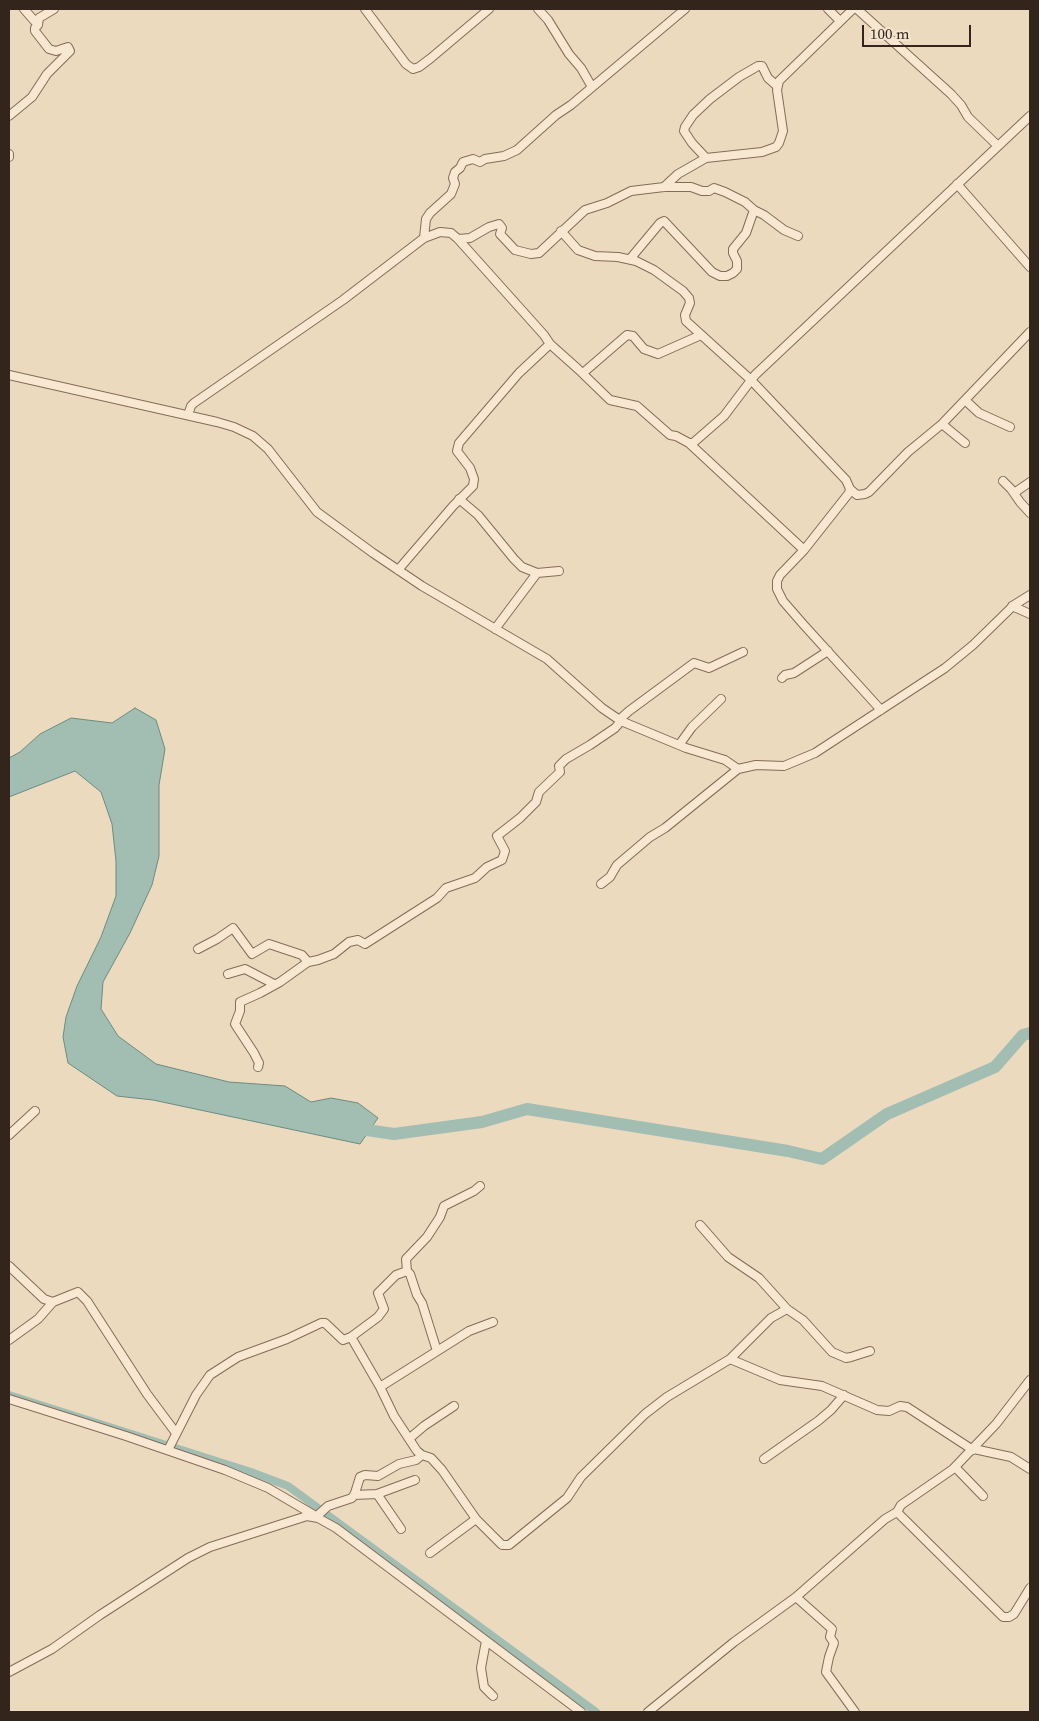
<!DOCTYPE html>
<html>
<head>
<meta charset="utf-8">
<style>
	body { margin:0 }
	#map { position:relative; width:1039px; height:1721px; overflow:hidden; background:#ecdabf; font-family:"Source Serif 4",serif }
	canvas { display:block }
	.frame { position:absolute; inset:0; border:10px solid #34251c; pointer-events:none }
	.scale { position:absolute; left:862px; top:25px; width:109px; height:22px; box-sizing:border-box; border:2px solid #34251c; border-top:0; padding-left:6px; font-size:15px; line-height:18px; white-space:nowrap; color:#34251c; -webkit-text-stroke:4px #f4e5cf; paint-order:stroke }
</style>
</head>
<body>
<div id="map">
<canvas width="1039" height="1721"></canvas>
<div class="frame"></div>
<div class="scale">100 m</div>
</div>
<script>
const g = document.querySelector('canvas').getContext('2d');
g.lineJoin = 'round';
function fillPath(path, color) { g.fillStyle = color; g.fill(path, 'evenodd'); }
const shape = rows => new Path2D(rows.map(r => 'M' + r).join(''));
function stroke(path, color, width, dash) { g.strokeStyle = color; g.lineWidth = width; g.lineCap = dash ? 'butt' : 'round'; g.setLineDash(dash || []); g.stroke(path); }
const water = shape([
	[135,708,156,720,165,749,159,785,159,856,152,885,130,933,103,982,101,1009,118,1036,156,1064,229,1082,285,1086,311,1102,331,1098,358,1103,378,1118,360,1144,153,1100,117,1096,68,1063,63,1037,66,1017,77,986,101,937,116,896,116,861,112,824,101,792,75,771,9,797,9,758,20,752,40,734,71,718,112,723,135,708]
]);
fillPath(water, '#a2beb3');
stroke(water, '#6a8c7f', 1);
stroke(shape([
	[9,1395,251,1472,288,1486,596,1712]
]), '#a2beb3', 8);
stroke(shape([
	[353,1128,394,1134,482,1122,527,1109,788,1151,822,1159,887,1114,995,1067,1023,1035,1030,1033]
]), '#a2beb3', 12);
const street = shape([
	[24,9,38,25],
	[365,9,406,64,413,69,419,67,431,58,489,9],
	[538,9,548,20,569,54,581,68,592,87],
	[828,9,840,21],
	[857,9,951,94,961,105,968,117,998,146],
	[9,116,32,97,47,74,70,51,68,47,56,51,49,49,35,31,35,28,38,25,39,18,54,9],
	[9,154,9,157],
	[706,158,692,143,684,131,685,127,693,115,710,99,739,77,758,66,762,66,768,78,777,86],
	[957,184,1030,267],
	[664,187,678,174,706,158,762,152,776,147,779,143,783,131,777,90,779,81,853,9],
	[561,231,578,250,595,256,618,257,636,261,654,270,683,291,689,298,690,303,685,315,686,321,751,380,846,480,850,489,849,493,804,550,780,575,777,581,777,589,783,601,803,624,881,710],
	[424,238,426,219,430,213,451,194,455,184,453,178,455,172,460,168,463,162,473,159,480,162,485,159,504,156,517,150,556,115,571,105,685,9],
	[458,239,470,238,489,227,499,224,502,228,500,234,515,250,531,254,539,253,585,210,607,203,631,191,664,187,691,187,702,191,709,191,714,188,725,192,745,202,754,210,764,215,784,230,798,236],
	[630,259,660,223,664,221,712,272,720,276,727,276,733,273,737,269,737,261,733,253,733,249,746,233,754,210],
	[583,373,627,335,633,336,644,349,658,354,701,335],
	[9,375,217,422,234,427,253,436,268,449,317,512,373,553,422,586,547,659,602,708,621,721,686,748,725,760,738,769,756,765,784,766,815,753,945,668,973,645,1014,605,1030,595],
	[965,400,979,413,1010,427],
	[188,415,191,406,194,403,343,300,424,238,440,232,451,233,458,239,544,335,550,344,578,369,610,400,637,406,670,435,676,436,689,443,693,443,724,416,755,375,1030,116],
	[942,424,965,443],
	[689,443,804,550],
	[1003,481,1011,489,1020,502,1030,513],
	[850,489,857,495,865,494,869,492,908,452,942,424,1030,332],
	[1014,493,1030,482],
	[459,499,478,515,514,559,522,567,537,573,559,571],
	[398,570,453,506,473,486,474,479,470,468,457,451,459,443,519,373,550,344],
	[1012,606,1030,614],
	[495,629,537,573],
	[782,678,785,675,794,673,828,651],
	[619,720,629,711,694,663,709,668,743,652],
	[679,745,692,727,721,699],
	[601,884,610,877,617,865,650,837,665,828,738,769],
	[198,949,217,939,233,928,252,954,269,944,302,955,308,962],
	[228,974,245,969,274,984],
	[258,1067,259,1063,254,1053,235,1024,240,1011,240,1002,260,993,280,982,308,962,318,960,334,954,349,942,358,940,365,944,437,898,446,888,475,878,487,867,502,860,505,851,497,836,520,818,536,802,539,792,560,772,559,766,566,759,590,745,615,728,621,721],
	[9,1135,35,1111],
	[700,1225,728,1257,759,1278,787,1309,803,1320,832,1352,846,1358,851,1357,870,1351],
	[9,1266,44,1299,53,1302],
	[351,1337,378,1317,384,1309,378,1293,396,1275,407,1271],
	[9,1340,38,1319,53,1302,78,1292,87,1301,147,1394,176,1433],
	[437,1351,422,1303,417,1295,410,1274,407,1271,406,1259,427,1237,440,1217,444,1206,474,1191,480,1186],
	[730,1359,771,1318,787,1309],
	[380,1387,469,1331,493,1322],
	[9,1399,126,1436,225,1470,268,1488,314,1515],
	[410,1438,424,1426,454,1406],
	[974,1449,1011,1457,1030,1469],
	[168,1450,196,1395,210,1375,238,1357,287,1339,321,1323,325,1323,343,1340,351,1337,380,1387,394,1416,417,1451,422,1455,416,1460,399,1464,378,1476,365,1475,360,1477,355,1493,352,1498,328,1506,317,1516],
	[422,1455,431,1458,442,1470,476,1519,502,1545,509,1545,567,1498,581,1477,645,1414,667,1397,730,1359,780,1380,822,1386,877,1410,889,1411,900,1406,907,1407,973,1450],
	[764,1459,818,1421,831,1410,844,1395],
	[955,1467,983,1496],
	[377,1494,401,1529],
	[354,1495,377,1494,415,1480],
	[897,1512,1003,1617,1009,1617,1014,1614,1030,1588],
	[430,1553,476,1519],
	[796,1597,832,1629,830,1637,834,1643,829,1657,826,1672,855,1712],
	[486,1641,481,1668,484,1687,493,1696],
	[9,1672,52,1649,100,1615,188,1558,210,1547,307,1516,318,1518,336,1528,581,1712],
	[648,1712,734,1642,796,1597,885,1519,897,1512,901,1505,953,1469,996,1424,1030,1380]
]);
stroke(street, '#856b58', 10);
stroke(street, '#f8e8d2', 8);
</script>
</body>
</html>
